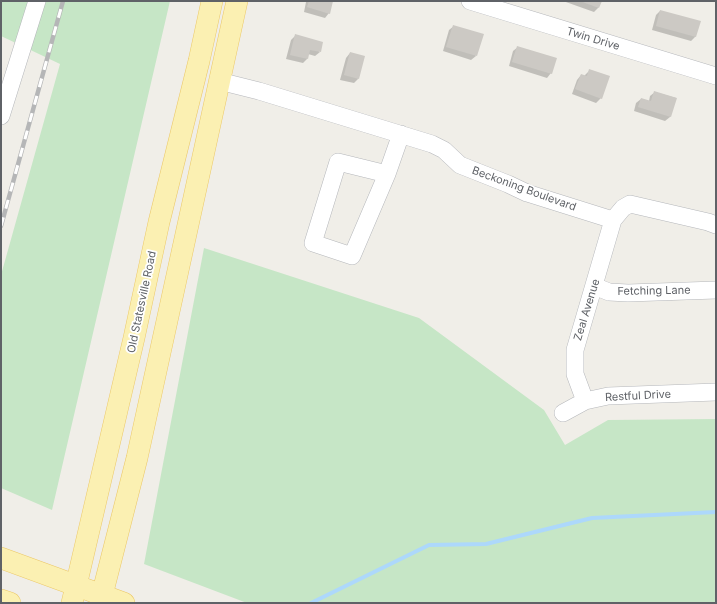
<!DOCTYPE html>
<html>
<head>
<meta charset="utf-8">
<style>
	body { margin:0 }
	#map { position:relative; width:717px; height:604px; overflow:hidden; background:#f0eee8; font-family:Inter,sans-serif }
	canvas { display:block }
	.frame { position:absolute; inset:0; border:2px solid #5f6267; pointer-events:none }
</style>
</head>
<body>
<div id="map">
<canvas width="717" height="604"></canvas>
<div class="frame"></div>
</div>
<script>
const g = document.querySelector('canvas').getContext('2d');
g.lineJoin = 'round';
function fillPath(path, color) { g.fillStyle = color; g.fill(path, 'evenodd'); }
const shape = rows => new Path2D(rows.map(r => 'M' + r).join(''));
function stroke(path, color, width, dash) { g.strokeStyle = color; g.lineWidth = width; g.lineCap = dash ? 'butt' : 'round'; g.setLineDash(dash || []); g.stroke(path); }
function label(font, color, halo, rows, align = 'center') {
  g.font = font + ' Inter,sans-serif'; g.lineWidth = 3.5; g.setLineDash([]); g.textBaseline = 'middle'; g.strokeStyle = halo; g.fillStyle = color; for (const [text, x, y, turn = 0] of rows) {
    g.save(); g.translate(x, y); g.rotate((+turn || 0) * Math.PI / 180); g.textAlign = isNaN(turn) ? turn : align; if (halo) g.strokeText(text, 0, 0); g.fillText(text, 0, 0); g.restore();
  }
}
fillPath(shape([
	[1,1,170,1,52,510,1,488,1,275,60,64,1,36],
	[204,248,419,318,544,410,565,445,608,420,716,419,716,603,247,603,144,564]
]), '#c6e6c6');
fillPath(shape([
	[303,1,332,1,329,13,325,18,304,12,306,2],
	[563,1,601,1,598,8,594,12],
	[660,11,696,36,691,41,652,30,656,15],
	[454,26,476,56,471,60,443,51,449,30],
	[295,36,320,52,315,56,308,54,307,59,303,63,286,59,291,40],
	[518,47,551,73,547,78,509,66,513,51],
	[350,53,358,79,354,83,340,80,346,58],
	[590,70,601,98,596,103,572,94,577,80,581,75,584,76],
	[655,92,676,98,670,117,665,121,634,111,636,103,641,99,649,101,650,96]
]), '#0003');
stroke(shape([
	[311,603,429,545,486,544,592,518,716,512]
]), '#add8fb', 4);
fillPath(shape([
	[309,1,333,1,330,14,307,7],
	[580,1,602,1,599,8],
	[660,10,701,21,696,37,656,26],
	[453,25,484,34,477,56,446,47],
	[295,34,323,42,321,52,310,50,308,59,290,55],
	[517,46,557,58,552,74,512,62],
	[350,52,365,56,359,79,344,75],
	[589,69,610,76,602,99,575,89,581,74,587,76],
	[654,91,677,98,671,117,638,107,641,98,651,101]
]), '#ccc9c4');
const minor = shape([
	[470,1,716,76],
	[219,81,259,91,432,144,444,150,460,165,508,184,527,193,613,220,623,208,630,204,708,222,716,225],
	[1,116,37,1],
	[387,174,338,162,313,243,352,256,387,174,401,134],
	[594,286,609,292,628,293,716,290],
	[585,401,575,374,575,350,613,220],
	[563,413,585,401,608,396,716,392]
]);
const major = shape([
	[1,558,124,603],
	[1,600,10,603],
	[72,603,134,338,159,222,199,61,212,1],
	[100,603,137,458,237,1]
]);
stroke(minor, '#b5b7bb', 18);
stroke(major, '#ebc766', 22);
stroke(minor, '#fff', 17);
stroke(major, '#fbf0b2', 21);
const rail = shape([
	[1,226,63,1]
]);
stroke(rail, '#b5b6b7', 4.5);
stroke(rail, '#fff', 3, [9]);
label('11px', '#5f6267', '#fff', [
	["Twin Drive",593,39,17],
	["Beckoning Boulevard",524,189,20],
	["Fetching Lane",654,291,-1],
	["Old Statesville Road",142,302,-78],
	["Zeal Avenue",587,310,-73],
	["Restful Drive",638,396,-3]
]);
</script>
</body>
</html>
